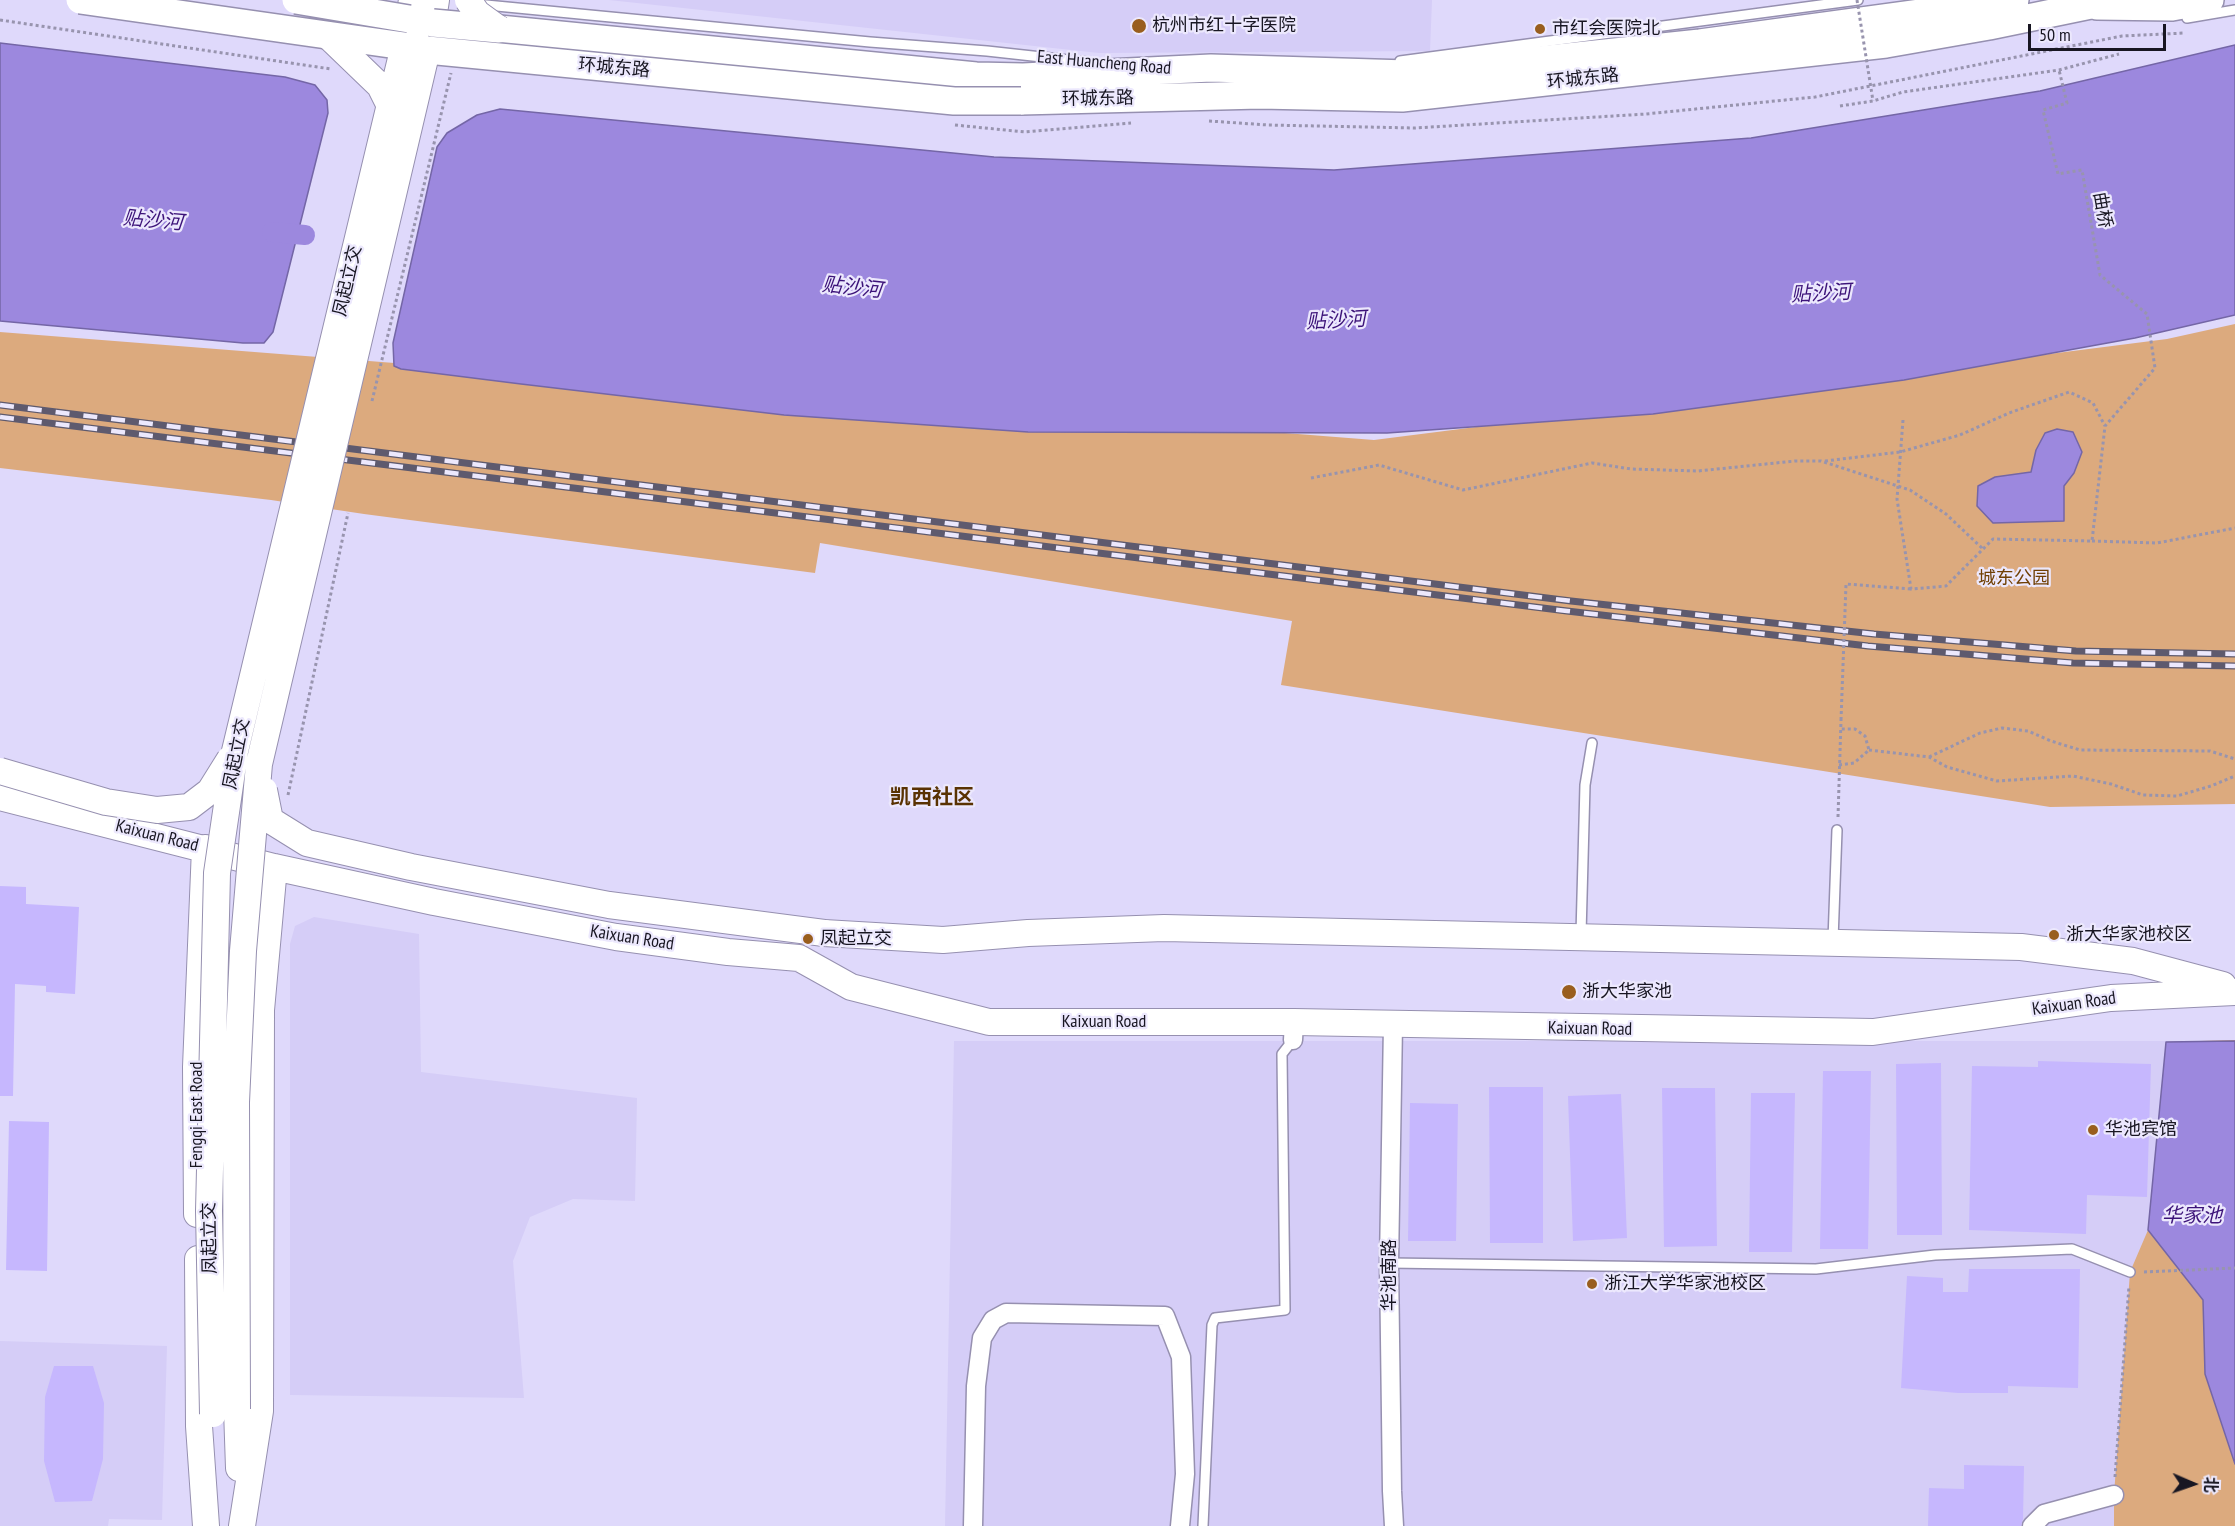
<!DOCTYPE html>
<html>
<head>
<meta charset="utf-8">
<style>
	body { margin:0 }
	#map { position:relative; width:2235px; height:1526px; overflow:hidden; background:#dfd9fb; font-family:"PT Sans Narrow","Noto Sans SC",sans-serif }
	canvas { display:block }
	.north { position:absolute; left:2163px; top:1454px; width:60px; height:60px; -webkit-text-stroke:4px #ece8fd; paint-order:stroke; rotate:92deg; font-size:16px; font-weight:700; line-height:24px; text-align:center; color:#181622 }
	.north::after { content:''; display:block; margin:auto; width:21px; height:27px; background:#181622; clip-path:polygon(50% 0,100% 100%,50% 72%,0 100%) }
	.scale { position:absolute; left:2028px; top:24px; width:138px; height:27px; box-sizing:border-box; border:3px solid #181622; border-top:0; padding-left:8px; font-size:18px; line-height:21px; white-space:nowrap; color:#181622; -webkit-text-stroke:4px #ece8fd; paint-order:stroke }
</style>
</head>
<body>
<div id="map">
<canvas width="2235" height="1526"></canvas>
<div class="north">北</div>
<div class="scale">50 m</div>
</div>
<script>
const g = document.querySelector('canvas').getContext('2d');
g.lineJoin = 'round';
function fillPath(path, color) { g.fillStyle = color; g.fill(path, 'evenodd'); }
const shape = rows => new Path2D(rows.map(r => 'M' + r).join(''));
function stroke(path, color, width, dash) { g.strokeStyle = color; g.lineWidth = width; g.lineCap = dash ? 'butt' : 'round'; g.setLineDash(dash || []); g.stroke(path); }
function label(font, color, halo, rows, align = 'center') {
  g.font = font + ' "PT Sans Narrow","Noto Sans SC",sans-serif'; g.lineWidth = 4.5; g.setLineDash([]); g.textBaseline = 'middle'; g.strokeStyle = halo; g.fillStyle = color; for (const [text, x, y, turn = 0] of rows) {
    g.save(); g.translate(x, y); g.rotate((+turn || 0) * Math.PI / 180); g.textAlign = isNaN(turn) ? turn : align; if (halo) g.strokeText(text, 0, 0); g.fillText(text, 0, 0); g.restore();
  }
}
fillPath(shape([
	[609,0,1432,0,1430,51,1099,53],
	[314,917,419,934,421,1072,637,1098,635,1201,573,1199,530,1217,513,1261,524,1398,290,1395,290,944,295,926],
	[954,1041,2235,1041,2235,1526,945,1526],
	[0,1341,167,1346,162,1520,109,1519,108,1526,0,1526]
]), '#d5cdf7');
fillPath(shape([
	[2235,324,2235,804,2050,807,1281,685,1292,621,820,543,815,573,364,514,271,500,0,468,0,332,1374,440,2167,339],
	[2235,1040,2235,1526,2114,1526,2114,1495,2130,1272,2148,1230,2166,1042]
]), '#dcaa7e');
const water = shape([
	[0,43,285,77,315,85,327,100,328,113,273,332,264,343,243,343,0,321,0,43],
	[2235,45,2235,315,2135,338,1904,380,1653,414,1387,433,1028,432,784,415,521,384,401,369,394,366,393,343,437,147,447,133,477,115,500,109,994,157,1334,170,1751,138,2040,91,2235,45],
	[2057,429,2073,432,2082,452,2074,473,2064,486,2064,521,1993,523,1977,506,1978,486,1995,477,2031,472,2036,450,2045,433,2057,429],
	[2235,1041,2235,1464,2205,1374,2203,1300,2148,1230,2166,1042,2235,1041]
]);
fillPath(water, '#9c88de');
stroke(water, '#7466a6', 1.5);
stroke(shape([
	[272,232,305,235]
]), '#9c88de', 20);
fillPath(shape([
	[0,886,26,887,26,904,79,907,75,994,46,992,46,986,15,984,13,1096,0,1096],
	[2038,1061,2151,1064,2147,1197,2087,1195,2086,1234,1969,1230,1972,1066,2038,1067],
	[1941,1063,1942,1235,1897,1235,1896,1064],
	[1823,1071,1871,1071,1868,1249,1820,1249],
	[1489,1087,1543,1087,1543,1243,1490,1243],
	[1662,1088,1715,1088,1717,1246,1664,1247],
	[1751,1093,1795,1093,1792,1252,1749,1252],
	[1621,1094,1627,1238,1573,1241,1568,1096],
	[1410,1103,1458,1104,1456,1241,1408,1241],
	[9,1121,49,1122,47,1271,6,1270],
	[1969,1269,2080,1269,2078,1388,2008,1386,2008,1393,1958,1393,1901,1388,1907,1276,1943,1278,1943,1292,1968,1292],
	[54,1366,93,1366,104,1403,103,1459,92,1501,55,1502,44,1461,45,1397],
	[1964,1465,2024,1466,2023,1519,2021,1526,1928,1526,1929,1488,1964,1489]
]), '#c6b7fe');
const lane = shape([
	[476,4,870,42,987,51,1087,62],
	[2187,18,2235,10],
	[1400,61,1858,0],
	[1581,934,1585,785,1592,743],
	[1833,940,1837,830],
	[1389,1263,1816,1269,1935,1255,2072,1249,2130,1272],
	[1203,1526,1212,1325,1215,1318,1285,1310,1282,1054,1293,1040]
]);
const street = shape([
	[1393,1024,1389,1263,1392,1491,1394,1526],
	[1293,1040,1294,1022],
	[973,1526,976,1386,982,1338,993,1320,1006,1313,1165,1316,1181,1357,1185,1474,1180,1526],
	[2032,1526,2044,1514,2114,1495]
]);
const secondary = shape([
	[429,44,436,0],
	[404,46,412,0],
	[0,797,274,867,434,902,616,937,728,952,799,958,851,987,989,1022,1294,1022,1873,1032,2111,998,2235,992],
	[824,933,943,940,1028,933,1164,928,2021,947,2133,961,2223,985],
	[197,1214,196,1067,205,848],
	[198,1259,199,1426,206,1526],
	[237,1409,239,1468],
	[242,1526,260,1411,261,1010,274,867]
]);
const primary = shape([
	[2097,6,2172,7,2210,0],
	[499,29,976,76,1023,77,1211,68,1407,74,1700,43,2015,0],
	[1021,101,1260,95,1402,98,1886,44,1989,26,2115,0]
]);
stroke(lane, '#9690b0', 12);
stroke(street, '#9690b0', 21);
stroke(secondary, '#9690b0', 28);
stroke(primary, '#9690b0', 30);
stroke(shape([
	[0,20,331,69],
	[1840,106,1873,101,1903,92,2059,70,2119,54],
	[1209,121,1268,125,1415,128,1646,114,1815,97,2122,36,2185,33],
	[955,125,1025,132,1131,123],
	[372,401,451,73],
	[1903,420,1897,499,1911,589,1946,586,1993,539,2092,541,2105,426,2155,368,2147,314,2100,275,2082,170,2058,174,2043,110,2067,103,2059,70],
	[1825,461,1900,452,1960,435,2009,413,2069,392,2093,403,2105,426],
	[1311,478,1379,465,1463,490,1592,463,1631,469,1698,471,1795,461,1821,461,1910,490,1946,514,1983,549],
	[2092,541,2157,543,2235,528],
	[1869,750,1929,757,1947,767,1997,781,2073,776,2111,784,2143,795,2177,796,2211,786,2235,776],
	[1929,757,1980,733,2002,728,2028,731,2051,741,2080,750,2210,751,2235,759],
	[1839,765,1854,763,1869,750,1865,736,1855,729,1841,729],
	[288,795,348,513],
	[1838,817,1841,720],
	[2144,1272,2235,1268],
	[2115,1477,2129,1286]
]), '#9894ae', 3, [3, 3]);
stroke(lane, '#fff', 9);
stroke(street, '#fff', 18);
stroke(secondary, '#fff', 26);
stroke(primary, '#fff', 27);
const rail = shape([
	[0,405,1571,601,1874,634,2076,651,2235,654],
	[0,417,1567,611,1868,646,2073,663,2235,666]
]);
stroke(rail, '#5e5a6e', 7);
stroke(rail, '#ece8fd', 4.5, [14]);
const secondaryBridge = shape([
	[468,0,477,13,499,29],
	[327,35,380,86,390,106],
	[0,771,106,802,157,810,189,807,210,791,230,759],
	[264,790,270,820,307,843,411,867,609,905,824,933],
	[237,1409,236,1102,243,951,259,764,427,50],
	[213,1414,209,1211,217,873,235,751,404,46]
]);
const primaryBridge = shape([
	[80,0,404,46],
	[296,0,409,19],
	[433,23,499,29],
	[427,50,954,101,1021,101]
]);
stroke(secondaryBridge, '#9690b0', 28, []);
stroke(primaryBridge, '#9690b0', 30, []);
stroke(shape([
	[1857,0,1873,101],
	[1841,720,1846,584,1911,589]
]), '#9894ae', 3, [3, 3]);
stroke(secondaryBridge, '#fff', 26);
stroke(primaryBridge, '#fff', 27);
for (const [x, y, r, color] of [
	[1139,26,8,"#995e1e"],
	[1540,29,6,"#995e1e"],
	[2054,935,6,"#995e1e"],
	[808,939,6,"#995e1e"],
	[1569,992,8,"#995e1e"],
	[2093,1130,6,"#995e1e"],
	[1592,1284,6,"#995e1e"]
]) { const dot = new Path2D(); dot.arc(x, y, r, 0, 2 * Math.PI); g.fillStyle = color; g.fill(dot); stroke(dot, '#ece8fd', 2); }
label('18px', '#181622', '#ece8fd', [
	["杭州市红十字医院",1152,26],
	["市红会医院北",1552,29],
	["浙大华家池校区",2066,935],
	["凤起立交",820,939],
	["浙大华家池",1582,992],
	["华池宾馆",2105,1130],
	["浙江大学华家池校区",1604,1284]
], 'left');
label('18px', '#181622', '#ece8fd', [
	["East Huancheng Road",1104,63,5],
	["环城东路",614,68,5],
	["环城东路",1583,79,-6],
	["环城东路",1098,99,-1],
	["曲桥",2102,210,80],
	["凤起立交",348,281,-77],
	["凤起立交",237,754,-79],
	["Kaixuan Road",157,836,14],
	["Kaixuan Road",632,938,9],
	["Kaixuan Road",2074,1004,-8],
	["Kaixuan Road",1104,1022],
	["Kaixuan Road",1590,1029,1],
	["Fengqi East Road",197,1115,-90],
	["凤起立交",210,1238,-91],
	["华池南路",1390,1275,-90]
]);
label('18px', '#704005', '#ece8fd', [
	["城东公园",2014,579]
]);
label('italic 20px', '#3c1379', '#ece8fd', [
	["贴沙河",153,221,5],
	["贴沙河",852,288,6],
	["贴沙河",1821,294,-3],
	["贴沙河",1336,321,-3],
	["华家池",2192,1216]
]);
label('bold 21px', '#593202', '#ece8fd', [
	["凯西社区",932,798]
]);
</script>
</body>
</html>
